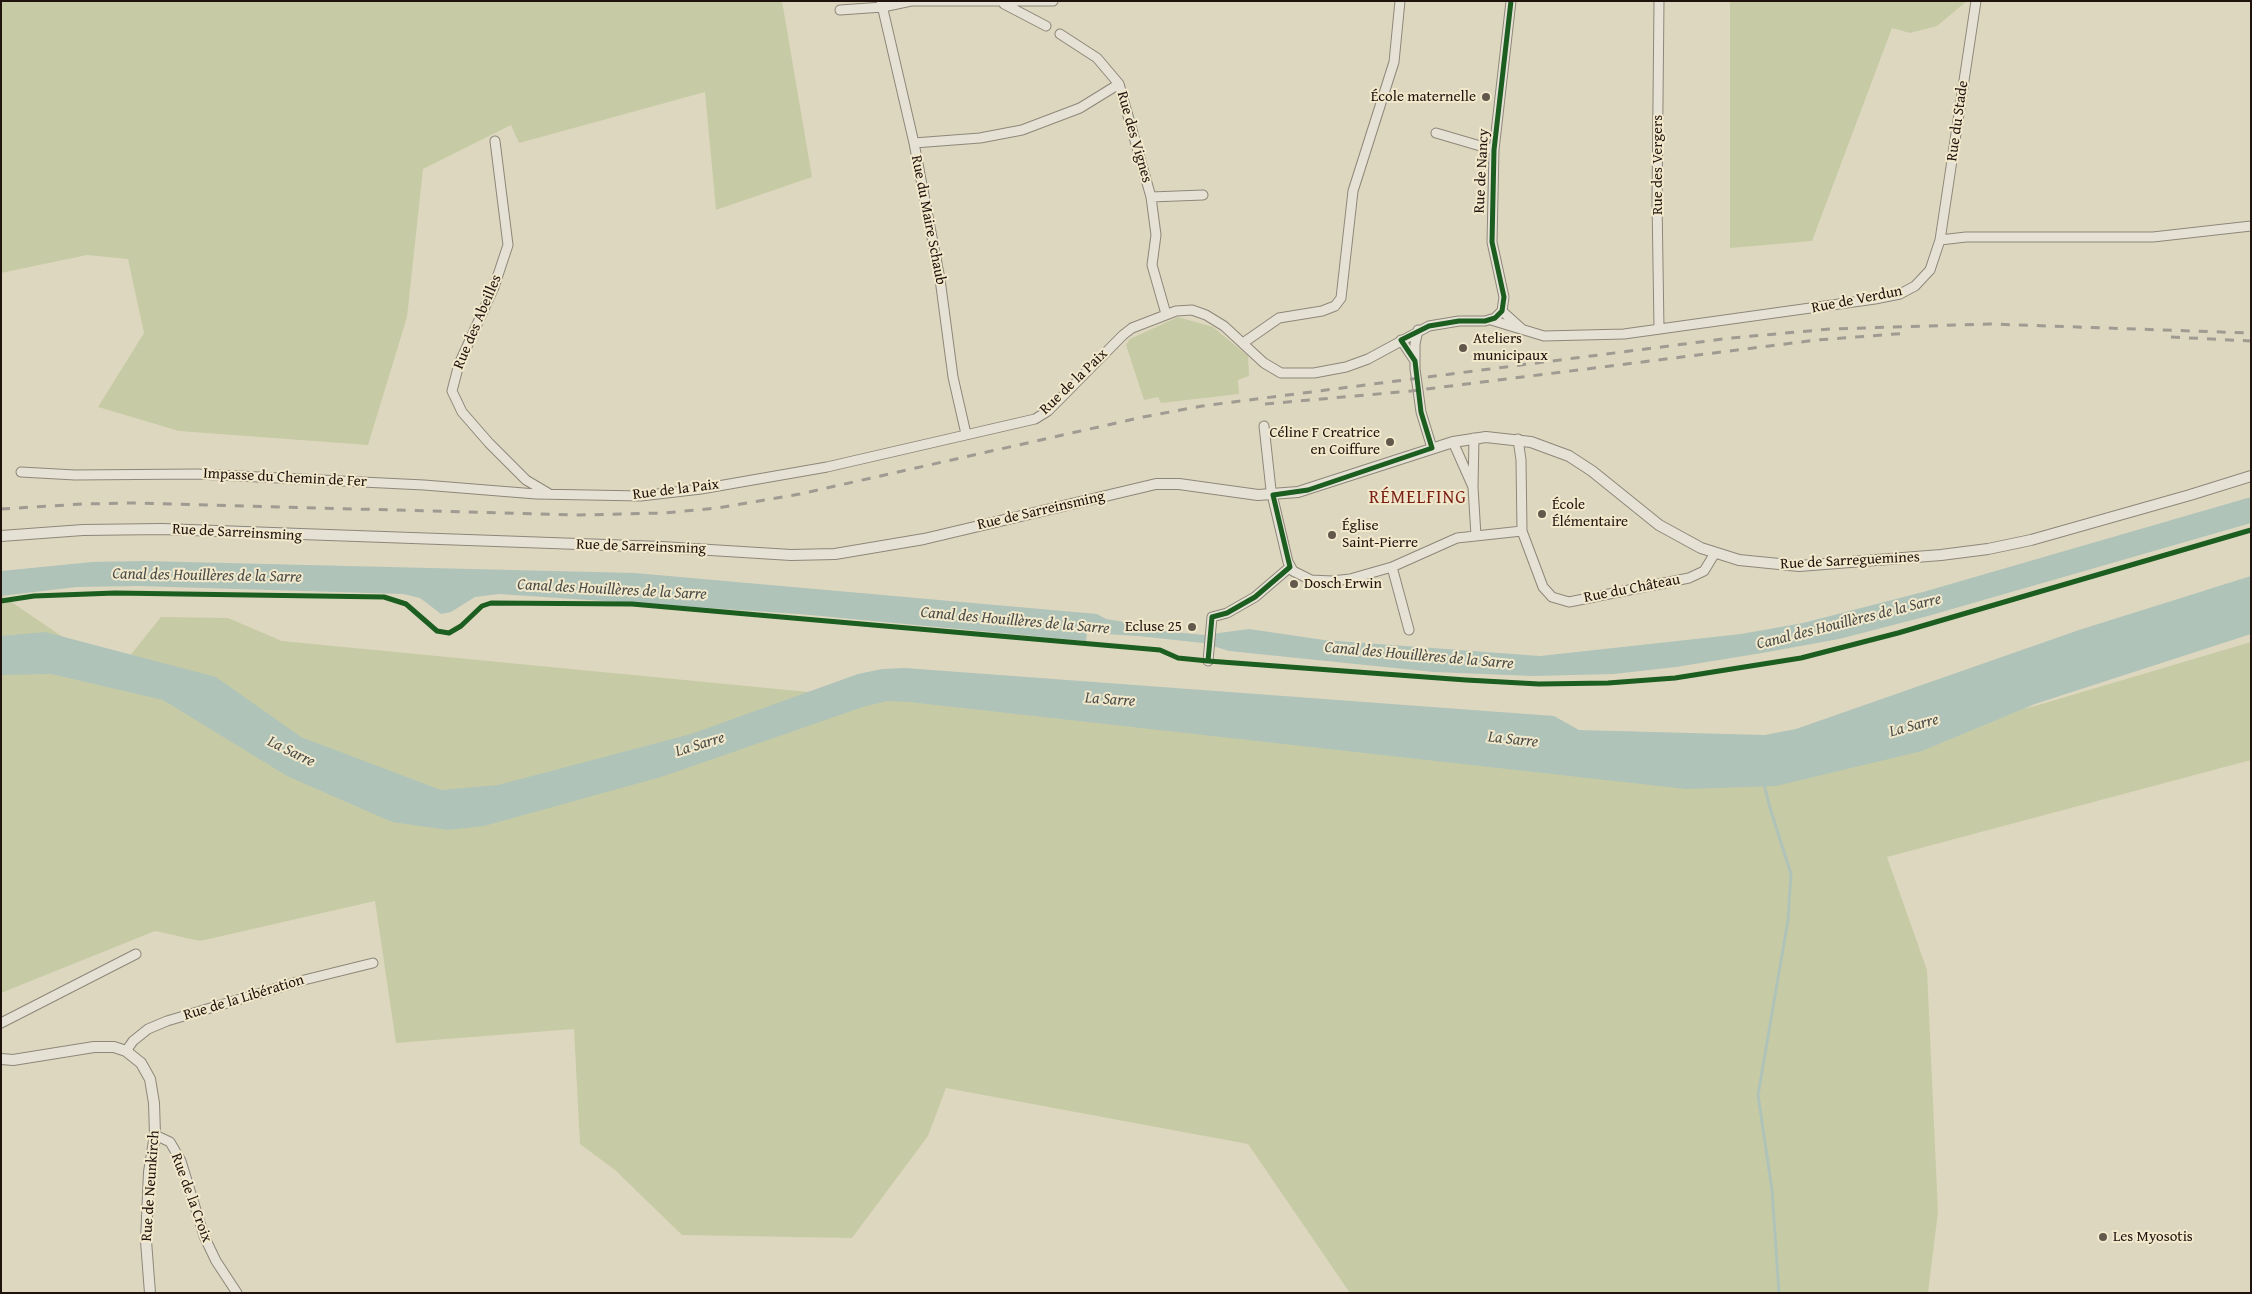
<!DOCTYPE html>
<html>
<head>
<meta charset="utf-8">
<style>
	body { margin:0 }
	#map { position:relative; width:2252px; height:1294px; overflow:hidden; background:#ded7bf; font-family:"Gentium Book Plus",serif }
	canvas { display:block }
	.frame { position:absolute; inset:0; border:2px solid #20130d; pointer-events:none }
</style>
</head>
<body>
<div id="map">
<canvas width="2252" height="1294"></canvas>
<div class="frame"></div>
</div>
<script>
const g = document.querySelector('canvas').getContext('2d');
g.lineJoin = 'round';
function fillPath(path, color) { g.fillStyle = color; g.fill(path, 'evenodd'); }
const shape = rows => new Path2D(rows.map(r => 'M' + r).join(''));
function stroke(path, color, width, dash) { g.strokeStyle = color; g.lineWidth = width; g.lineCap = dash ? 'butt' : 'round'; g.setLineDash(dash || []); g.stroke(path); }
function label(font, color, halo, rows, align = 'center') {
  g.font = font + ' "Gentium Book Plus",serif'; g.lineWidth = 4; g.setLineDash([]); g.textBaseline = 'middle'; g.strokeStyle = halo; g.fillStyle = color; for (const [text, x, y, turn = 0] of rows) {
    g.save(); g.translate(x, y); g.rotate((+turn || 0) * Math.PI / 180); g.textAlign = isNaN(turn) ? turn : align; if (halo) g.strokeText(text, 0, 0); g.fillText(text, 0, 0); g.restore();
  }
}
fillPath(shape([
	[1,1,782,1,812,177,716,210,705,92,519,143,511,125,423,169,407,317,368,445,179,431,98,407,144,333,128,259,87,255,1,273],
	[1730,1,1967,1,1937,26,1910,33,1892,28,1812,241,1730,248],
	[1178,317,1213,327,1248,356,1249,376,1238,380,1239,394,1161,403,1158,397,1144,400,1126,345,1130,339],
	[1,595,116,673,161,617,228,618,282,641,1015,712,1694,785,2035,706,2251,642,2251,760,1887,857,1927,970,1938,1212,1928,1293,1350,1293,1248,1144,946,1088,928,1136,852,1238,682,1235,615,1170,580,1144,574,1029,396,1043,375,901,200,941,155,931,1,993]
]), '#c6cba5');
fillPath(shape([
	[2251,497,2251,523,1928,616,1839,639,1762,653,1676,667,1614,674,1533,676,1434,672,1229,651,1203,643,1138,636,1087,633,1086,641,799,614,499,594,475,597,451,612,441,614,420,598,403,594,138,586,76,587,1,596,1,571,92,562,144,561,635,573,1097,614,1106,619,1131,623,1134,628,1204,635,1249,629,1324,640,1540,656,1741,634,1803,623,1923,592],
	[2251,576,2251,634,2035,704,1922,751,1776,786,1686,789,909,702,887,701,863,707,661,777,484,826,448,830,392,822,287,776,163,700,51,674,1,675,1,636,45,632,216,677,301,737,441,790,498,785,691,734,858,674,882,669,905,668,1554,716,1579,730,1765,735,1796,729,2079,630]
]), '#afc3b9');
stroke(shape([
	[1764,784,1770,808,1791,874,1788,920,1758,1095,1772,1190,1779,1293]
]), '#afc3b9', 3);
const minor = shape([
	[881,1,914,143,940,279,953,377,966,434],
	[1659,1,1657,200,1659,329],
	[1004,4,1046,26],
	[840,10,883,7,911,1,1053,1],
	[1060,34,1097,58,1119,84,1151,197,1156,235,1152,265,1166,314],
	[1436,133,1494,150],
	[495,141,508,245,494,287,459,364,452,391,462,412,489,443,526,480,548,493],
	[914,143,980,138,1022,130,1080,108,1119,84],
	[1151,197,1203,195],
	[1940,240,1966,237,2153,237,2251,226],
	[1502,311,1522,329],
	[1491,320,1544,336,1624,334,1875,299,1900,294,1915,286,1930,270,1940,240,1976,1],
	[1418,330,1415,344,1415,369,1421,412,1432,448],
	[1401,340,1415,361],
	[1243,343,1279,318,1322,311,1335,306,1341,298,1353,191,1394,62,1400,1],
	[1264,426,1271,490,1288,562,1293,571,1311,580,1332,581,1350,579,1392,567,1457,538,1522,531],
	[1518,439,1521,460,1522,531,1543,587,1552,597,1569,602,1689,578,1704,571,1715,553],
	[1453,442,1473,487,1474,438],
	[21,472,75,475,197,474,424,485,536,494,641,496,701,489,827,467,1035,419,1048,411,1123,335,1132,328,1176,311,1192,310,1206,315,1224,326,1264,363,1281,373,1314,373,1346,367,1368,359,1429,326,1459,321,1485,321,1495,318,1502,311,1504,297,1492,242,1494,150,1511,1],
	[1473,487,1476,536],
	[1392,567,1409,630],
	[1208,661,1212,617,1227,613,1255,597,1290,567],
	[1,1023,136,954],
	[126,1051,133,1041,148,1029,167,1021,304,980,373,963],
	[155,1135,170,1142,181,1161,204,1236,216,1261,237,1293]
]);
const tertiary = shape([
	[1,536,83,530,162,529,662,547,791,555,835,554,924,539,1156,484,1179,484,1258,495,1298,492,1453,442,1486,437,1531,442,1569,456,1592,471,1659,525,1701,548,1739,560,1799,566,1941,555,1988,549,2031,540,2190,495,2251,476],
	[1,1059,13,1060,94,1047,114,1047,126,1051,141,1063,150,1079,154,1103,155,1135,149,1172,146,1241,150,1293]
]);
stroke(minor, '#8d8779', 11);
stroke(tertiary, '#8d8779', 12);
stroke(minor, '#e5e1d5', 9);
stroke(tertiary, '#e5e1d5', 10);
stroke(shape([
	[2171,337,2251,341],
	[1265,404,1411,391,1817,340,1909,333],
	[1,509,83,504,133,503,579,515,664,513,718,508,800,494,1143,417,1202,406,1731,338,1830,329,1990,324,2251,333]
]), '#9f9b92', 3, [9, 9]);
stroke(shape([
	[1,601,34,596,115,593,384,597,406,604,437,631,449,633,461,626,482,606,491,603,632,604,1160,650,1178,658,1208,661,1466,680,1539,684,1608,683,1675,678,1801,658,1898,633,2251,530],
	[1208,661,1212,617,1227,613,1255,597,1290,567,1273,495,1308,490,1432,448,1421,412,1415,361,1401,340,1429,326,1459,321,1485,321,1495,318,1502,311,1504,297,1492,242,1494,150,1511,1]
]), '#1b5e20', 5);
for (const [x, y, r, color] of [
	[1486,97,5,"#62584b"],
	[1463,348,5,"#62584b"],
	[1390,442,5,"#62584b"],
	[1542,514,5,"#62584b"],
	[1332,535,5,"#62584b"],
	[1294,584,5,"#62584b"],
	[1192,627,5,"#62584b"],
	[2103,1237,5,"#62584b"]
]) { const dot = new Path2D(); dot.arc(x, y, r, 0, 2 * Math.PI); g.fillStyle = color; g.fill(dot); stroke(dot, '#f2e9cd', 2); }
label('15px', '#20130d', '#f2e9cd', [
	["École maternelle",1476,97,"right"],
	["Ateliers",1473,339],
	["municipaux",1473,356],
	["Céline F Creatrice",1380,433,"right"],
	["en Coiffure",1380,450,"right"],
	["École",1552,505],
	["Élémentaire",1552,522],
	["Église",1342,526],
	["Saint-Pierre",1342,543],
	["Dosch Erwin",1304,584],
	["Ecluse 25",1182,627,"right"],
	["Les Myosotis",2113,1237]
], 'left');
label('15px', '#20130d', '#f2e9cd', [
	["Rue du Stade",1958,121,-82],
	["Rue des Vignes",1134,137,74],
	["Rue des Vergers",1658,165,-90],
	["Rue de Nancy",1482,171,-87],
	["Rue du Maire Schaub",928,220,79],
	["Rue de Verdun",1857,300,-11],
	["Rue des Abeilles",478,322,-67],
	["Rue de la Paix",1074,382,-44],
	["Impasse du Chemin de Fer",285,478,3],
	["Rue de la Paix",676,490,-7],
	["Rue de Sarreinsming",1041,511,-13],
	["Rue de Sarreinsming",237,533,3],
	["Rue de Sarreinsming",641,547,2],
	["Rue de Sarreguemines",1850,561,-3],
	["Rue du Château",1632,589,-11],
	["Rue de la Libération",244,998,-17],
	["Rue de Neunkirch",151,1186,-86],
	["Rue de la Croix",191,1198,70]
]);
label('italic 16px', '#4b4d48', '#f2e9cd', [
	["Canal des Houillères de la Sarre",207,576,1],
	["Canal des Houillères de la Sarre",612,590,3],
	["Canal des Houillères de la Sarre",1015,621,5],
	["Canal des Houillères de la Sarre",1849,622,-14],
	["Canal des Houillères de la Sarre",1419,656,5],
	["La Sarre",1110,700,4],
	["La Sarre",1914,726,-15],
	["La Sarre",1513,740,6],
	["La Sarre",700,745,-17],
	["La Sarre",291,752,26]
]);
g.letterSpacing = '1px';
label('18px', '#7a1f14', '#f2e9cd', [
	["RÉMELFING",1418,498]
]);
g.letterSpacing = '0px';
</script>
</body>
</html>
